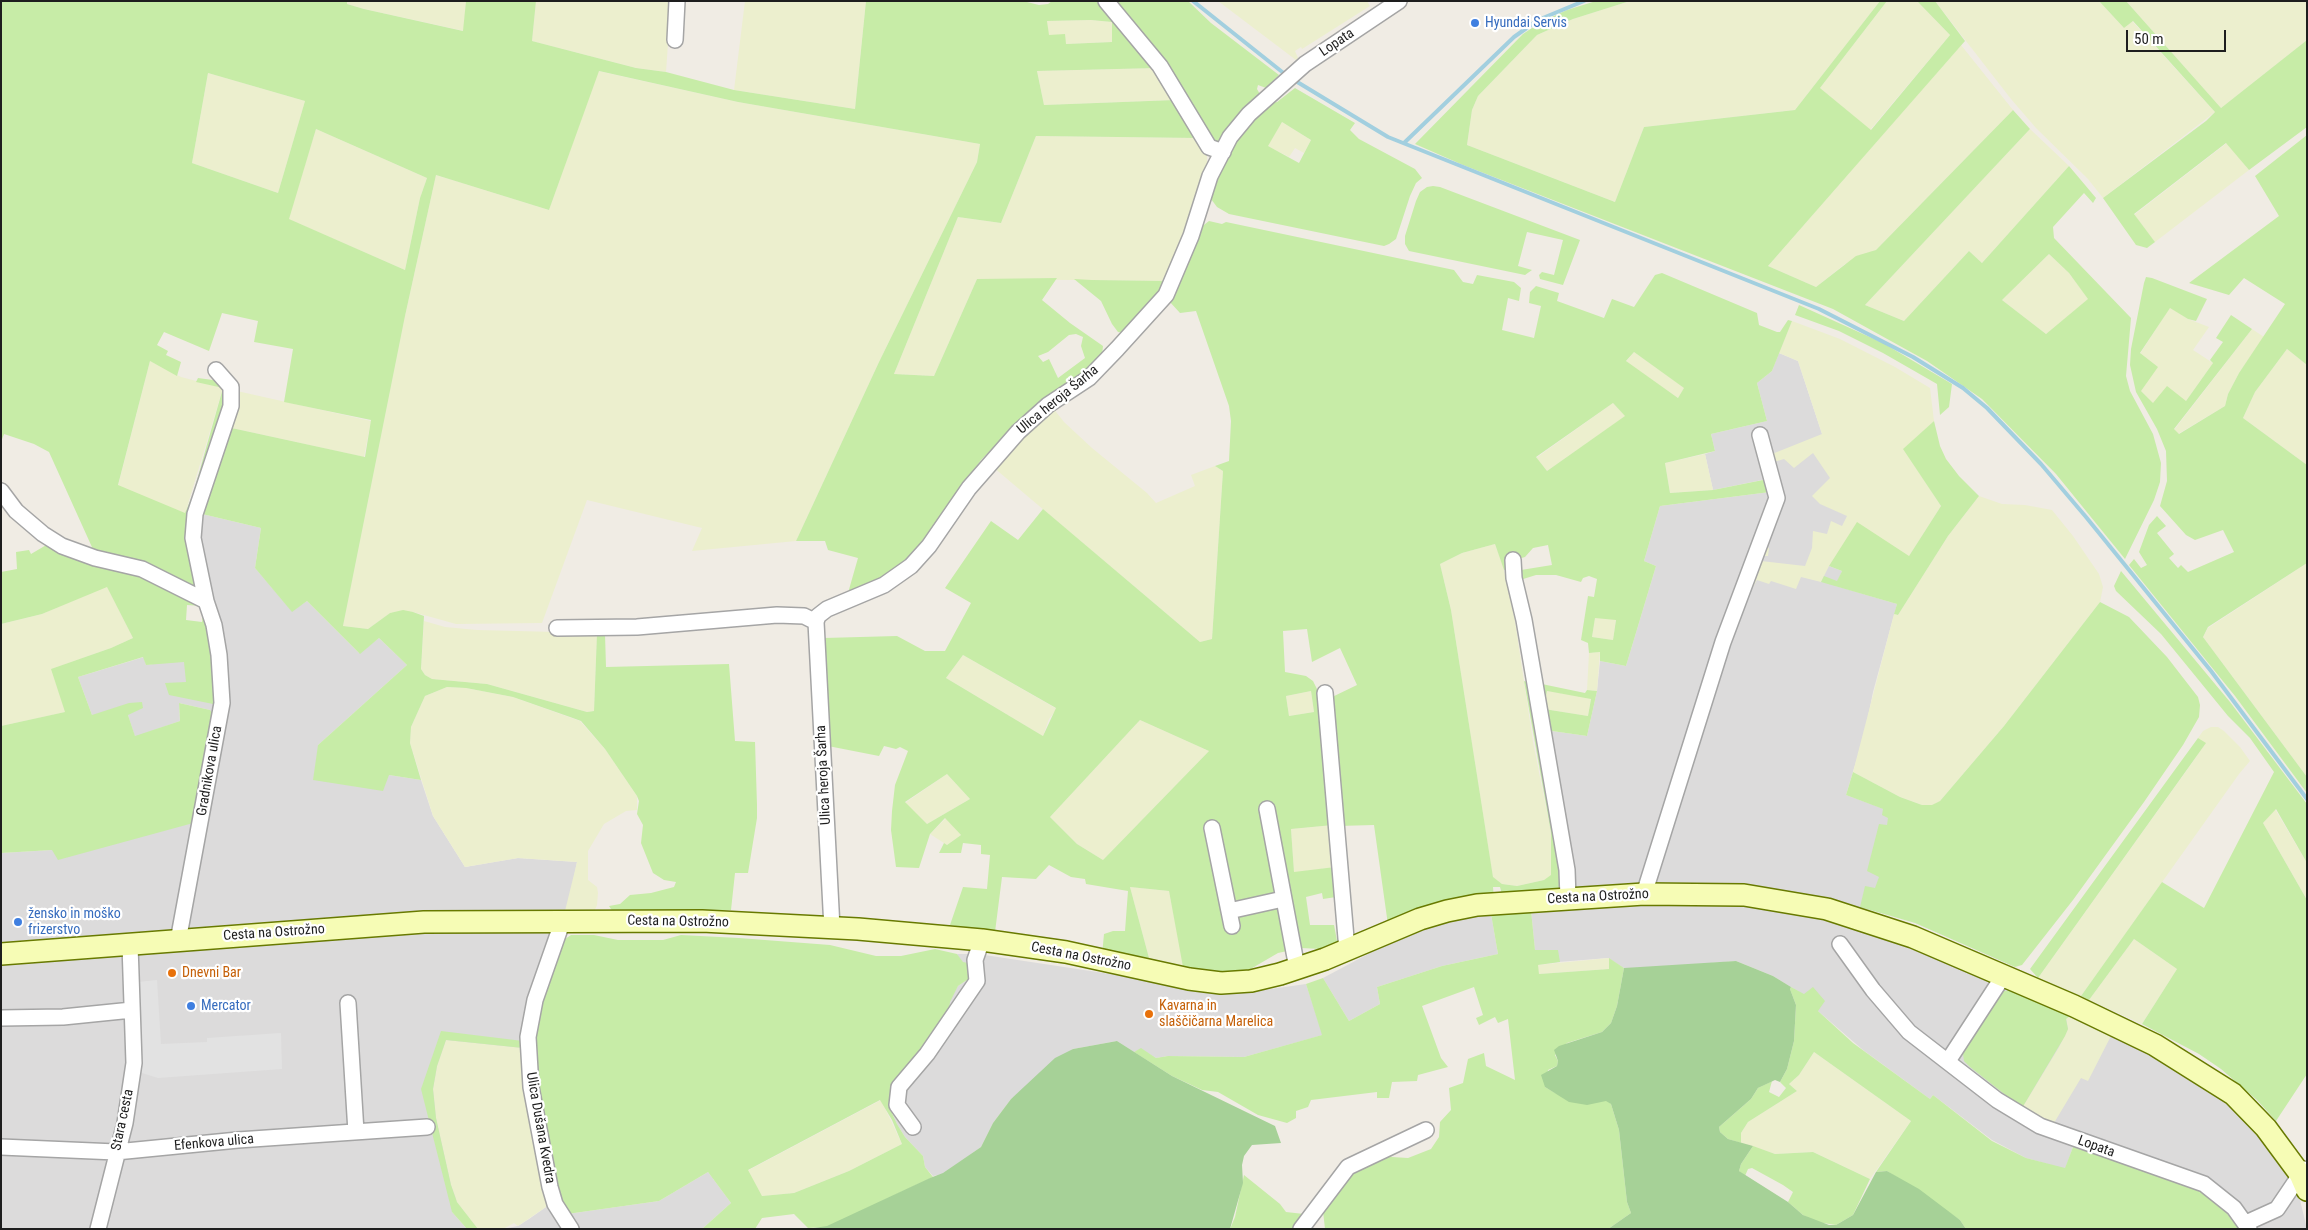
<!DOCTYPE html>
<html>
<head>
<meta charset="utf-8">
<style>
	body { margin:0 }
	#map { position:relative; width:2308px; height:1230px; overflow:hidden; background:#f0ece4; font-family:"Roboto Condensed",sans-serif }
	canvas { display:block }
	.frame { position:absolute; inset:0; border:2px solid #1e1e1e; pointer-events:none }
	.scale { position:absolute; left:2126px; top:30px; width:100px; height:22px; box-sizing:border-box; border:2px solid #1e1e1e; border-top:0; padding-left:6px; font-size:15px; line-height:18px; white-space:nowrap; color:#1e1e1e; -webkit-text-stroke:4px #fff; paint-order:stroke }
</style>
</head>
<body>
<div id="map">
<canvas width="2308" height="1230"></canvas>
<div class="frame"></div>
<div class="scale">50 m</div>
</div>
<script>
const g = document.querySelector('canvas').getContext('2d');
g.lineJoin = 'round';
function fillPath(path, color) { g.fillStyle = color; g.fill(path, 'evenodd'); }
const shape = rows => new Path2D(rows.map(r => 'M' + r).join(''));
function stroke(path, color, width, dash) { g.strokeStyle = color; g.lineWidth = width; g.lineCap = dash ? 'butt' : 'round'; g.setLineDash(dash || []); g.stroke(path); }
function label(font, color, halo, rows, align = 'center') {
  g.font = font + ' "Roboto Condensed",sans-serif'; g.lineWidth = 4.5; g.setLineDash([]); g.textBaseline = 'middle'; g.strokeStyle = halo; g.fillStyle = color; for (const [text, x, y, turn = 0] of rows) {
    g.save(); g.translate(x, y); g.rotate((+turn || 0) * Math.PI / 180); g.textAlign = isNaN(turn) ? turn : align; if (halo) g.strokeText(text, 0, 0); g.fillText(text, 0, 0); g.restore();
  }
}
fillPath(shape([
	[1779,353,1798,361,1822,434,1857,522,1829,566,1842,571,1836,586,1897,604,1873,692,1865,732,1846,795,1884,809,1914,824,1870,910,1795,893,1690,888,1571,895,1545,730,1587,736,1597,691,1600,661,1626,666,1656,566,1644,561,1660,506,1770,492,1767,479,1713,490,1705,454,1715,451,1711,434,1767,421,1757,383,1772,371],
	[198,513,261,528,255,568,292,611,307,601,359,653,379,638,407,665,318,745,389,775,421,780,433,816,465,867,518,858,577,862,562,941,452,1212,467,1229,1,1229,1,853,52,850,153,832,197,822,210,710,179,703,180,721,135,737,128,715,92,715,78,677,144,657,146,665,216,655,206,614],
	[1653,901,1748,902,1842,922,2015,990,2150,1053,2224,1100,2258,1133,2273,1153,2289,1180,2300,1200,2307,1229,2239,1229,2232,1217,2135,1166,2073,1147,2065,1169,2026,1158,1992,1140,1933,1095,1930,1099,1863,1050,1818,1011,1804,995,1773,976,1736,961,1627,970,1608,958,1546,963,1535,950,1531,910],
	[1491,914,1498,954,1442,966,1377,987,1380,1004,1349,1021,1323,978,1370,953,1444,921],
	[957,954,978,954,1117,975,1215,994,1264,990,1306,984,1323,1035,1244,1057,1168,1056,1156,1058,1141,1049,1134,1052,1117,1041,1073,1049,1011,1099,993,1123,981,1147,943,1174,933,1176,925,1167,923,1156,905,1137,897,1124,892,1113,890,1094,958,986,970,978],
	[708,1172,731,1203,702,1229,503,1229,518,1226,529,1219,546,1207,548,1199,567,1214,659,1201]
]), '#dcdbdb');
fillPath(shape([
	[347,1,466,1,464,31,364,9,347,4],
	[536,1,671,1,666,72,636,68,532,41],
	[745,1,866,1,855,109,734,90],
	[1218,1,1367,1,1370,6,1302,49,1301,47,1295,51,1298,58,1296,60],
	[1630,1,1880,1,1795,110,1644,127,1615,202,1467,145,1472,110,1478,96,1537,35,1573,19],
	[1887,1,1917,1,1950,35,1870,130,1820,88],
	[1935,1,2099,1,2124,28,2132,21,2215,112,2103,198,2088,179,2036,128,2011,99],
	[2126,1,2307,1,2307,40,2221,108],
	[1091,20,1112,22,1112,42,1066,44,1048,35,1047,21],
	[1961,45,2013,110,1876,250,1845,264,1816,287,1768,266],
	[1157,68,1175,100,1044,105,1037,71],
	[598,71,738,102,980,144,977,162,879,362,796,541,692,551,702,528,587,500,542,623,456,624,413,612,390,613,368,629,343,626,405,316,436,175,549,210],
	[208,73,305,101,278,193,192,163],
	[1282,122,1311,140,1304,153,1295,148,1289,157,1267,146],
	[316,129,427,178,420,198,405,270,288,219],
	[2030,129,2069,166,1982,263,1969,251,1904,321,1865,305],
	[1036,136,1198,138,1207,152,1207,167,1183,244,1167,281,977,279,934,376,894,374,958,217,1001,223],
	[2227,143,2249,170,2155,242,2134,215],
	[2049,254,2069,273,2089,299,2046,334,2002,300],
	[2170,307,2188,319,2209,327,2193,350,2213,363,2186,401,2153,404,2141,391,2140,354],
	[1792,321,1840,339,1895,367,1930,388,1934,421,1904,449,1941,506,1909,556,1829,566,1821,582,1801,577,1796,589,1771,581,1769,584,1757,580,1753,587,1746,585,1762,546,1769,548,1768,556,1762,556,1761,561,1805,566,1812,548,1813,531,1827,534,1831,521,1842,526,1847,516,1820,504,1812,496,1830,478,1813,453,1794,468,1784,459,1774,462,1772,454,1822,434,1798,361,1779,353],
	[2252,329,2264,337,2239,373,2228,394,2225,406,2178,434,2174,430],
	[2287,349,2307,365,2307,465,2243,418,2255,392],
	[1634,352,1685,388,1678,398,1626,362],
	[150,361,181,377,223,388,185,514,118,486],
	[237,391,371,421,364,457,227,427],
	[1613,403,1626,416,1547,471,1536,458],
	[1053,408,1064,422,1092,448,1147,493,1156,503,1195,486,1191,475,1215,466,1223,471,1212,639,1200,642,993,467],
	[1705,454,1713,490,1670,493,1665,463],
	[1979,496,2002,504,2025,505,2052,510,2073,536,2099,574,2103,587,2100,602,2004,726,1940,801,1933,805,1922,805,1900,797,1853,772,1894,614,1898,615,1948,536],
	[1495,544,1503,566,1515,621,1533,742,1551,833,1553,861,1551,876,1544,880,1517,886,1502,884,1493,878,1451,610,1440,564,1462,553],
	[2307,563,2307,777,2203,637,2208,628],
	[107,586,133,638,111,648,52,669,66,712,1,726,1,624,42,614],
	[1595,617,1616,619,1613,640,1592,637],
	[424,621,445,627,477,630,597,633,594,711,587,712,487,684,432,679,425,675,421,669],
	[1600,652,1597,691,1587,690,1589,653],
	[963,655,1057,709,1049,719,1043,736,946,678],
	[447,687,466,688,513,697,580,721,605,749,637,796,637,810,626,811,604,824,588,851,588,880,597,887,598,893,597,905,594,912,565,911,577,862,518,858,465,867,433,816,410,743,411,727,425,696],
	[1311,691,1314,712,1289,716,1286,696],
	[1547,691,1591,698,1588,716,1544,709],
	[1140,720,1209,751,1103,860,1077,844,1050,817],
	[2211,727,2218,727,2224,731,2240,747,2250,761,2239,774,2081,996,2038,978,2192,763,2205,744,2198,738,2203,731],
	[947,774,970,799,927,824,905,803],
	[2275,809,2307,863,2307,900,2263,823],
	[946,818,961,835,947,845,930,834],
	[1333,825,1335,867,1294,873,1291,829],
	[1130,887,1169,891,1184,967,1149,958],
	[2134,939,2177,969,2142,1024,2089,1000],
	[1609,958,1609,969,1539,974,1537,965],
	[2069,1015,2112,1034,2088,1081,2081,1078,2054,1123,2022,1108,2059,1047,2068,1029,2066,1018],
	[446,1040,523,1048,548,1199,546,1207,518,1226,514,1223,503,1229,478,1229,457,1202,451,1185,436,1118,433,1089,437,1066],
	[1814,1052,1911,1121,1870,1179,1813,1152,1775,1154,1741,1143,1741,1133,1748,1122,1797,1091,1789,1084,1799,1075],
	[881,1100,902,1144,849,1171,794,1193,762,1196,747,1171]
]), '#ecefce');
fillPath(shape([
	[1,1,347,1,347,4,364,9,463,31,466,1,536,1,532,41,636,68,666,72,734,90,855,109,866,1,1023,1,1039,5,1048,4,1052,1,1101,1,1157,68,1037,71,1044,105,1175,100,1198,138,1036,136,1001,223,958,217,894,374,934,376,977,279,1057,278,1042,300,1070,323,1103,346,1102,355,1079,377,1003,438,981,460,925,542,894,574,848,593,858,558,828,550,825,541,796,541,879,362,977,162,980,144,738,102,599,71,549,210,436,175,405,316,343,626,368,629,390,613,403,610,413,612,424,616,421,669,425,675,432,679,487,684,587,712,594,711,597,633,605,634,606,667,729,664,735,741,755,742,757,805,757,818,748,873,735,873,731,910,613,912,609,906,620,904,630,895,651,893,674,887,676,882,664,880,653,873,641,843,643,825,637,814,639,801,637,796,605,749,581,721,570,717,513,697,466,688,447,687,425,696,411,727,410,743,421,780,389,775,383,791,313,780,318,745,407,665,379,638,360,654,307,601,292,612,255,568,261,528,198,513,227,427,365,457,371,420,284,402,293,349,254,342,258,321,222,313,209,351,164,332,157,345,168,351,166,355,181,362,177,376,150,361,118,485,185,513,193,494,223,388,196,382,198,378,220,381,228,391,192,513,198,589,96,556,49,452,34,444,4,434,1,442],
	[1091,20,1112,22,1112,42,1066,44,1065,34,1049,35,1047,21],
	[208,73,305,101,278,193,192,163],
	[316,129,427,178,420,198,405,270,289,219],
	[1076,334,1083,337,1081,346,1085,358,1058,378,1049,359,1043,362,1038,356,1048,352,1069,335],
	[1110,1,1188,1,1211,23,1279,75,1266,88,1258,85,1257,89,1261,96,1216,143],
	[1596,1,1630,1,1573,19,1537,35,1478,96,1472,110,1467,145,1615,202,1644,127,1795,110,1880,1,1887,1,1820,88,1871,130,1950,35,1917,1,1935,1,1965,41,1768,266,1816,287,1856,256,1876,250,2013,110,2030,129,1865,305,1904,321,1969,251,1982,263,2069,166,2096,198,2093,203,2084,193,2053,227,2054,238,2131,318,2126,376,2130,391,2153,434,2161,463,2160,482,2154,500,2125,559,2056,474,1982,399,1927,361,1833,309,1463,165,1415,144,1523,34,1541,22,1567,10],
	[2049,254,2069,273,2088,299,2046,334,2002,300],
	[2099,1,2126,1,2221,108,2307,40,2307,127,2249,170,2226,143,2134,214,2155,242,2147,248,2136,245,2103,198,2206,121,2215,112,2133,21,2124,28],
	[1295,88,1355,123,1350,130,1359,139,1415,169,1422,178,1416,183,1410,196,1396,239,1389,244,1384,246,1229,214,1217,207,1211,199,1226,156,1244,131,1271,103,1277,102],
	[1282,122,1311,140,1299,163,1268,146],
	[2307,135,2307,365,2287,349,2255,392,2243,418,2307,465,2307,563,2208,627,2203,637,2307,777,2307,793,2235,696,2129,565,2134,559,2141,568,2147,565,2139,552,2149,525,2157,516,2166,526,2157,533,2174,554,2169,558,2178,568,2181,565,2188,572,2234,552,2223,530,2195,540,2186,535,2160,506,2167,481,2166,451,2157,429,2136,392,2130,365,2131,349,2144,283,2146,277,2152,278,2207,299,2196,321,2188,319,2170,308,2140,353,2158,367,2141,391,2153,403,2167,386,2186,401,2213,363,2210,360,2223,342,2216,338,2231,315,2252,329,2174,429,2179,434,2225,406,2228,394,2239,373,2285,304,2244,278,2229,295,2189,283,2279,216,2255,176],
	[1433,186,1440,187,1580,240,1563,285,1540,279,1539,275,1542,272,1554,275,1563,240,1527,232,1518,266,1532,270,1525,275,1409,251,1405,244,1405,236,1416,201,1420,192,1427,187],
	[1209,221,1222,224,1226,222,1454,270,1463,282,1473,284,1477,275,1514,282,1521,288,1519,301,1508,298,1502,330,1534,338,1541,306,1529,303,1530,292,1536,286,1559,293,1557,301,1604,318,1612,299,1634,307,1655,275,1662,273,1757,313,1759,325,1777,332,1780,332,1788,320,1792,321,1772,371,1757,383,1767,421,1711,434,1715,451,1665,463,1670,493,1713,490,1768,479,1770,492,1660,506,1644,561,1656,566,1626,666,1600,661,1600,652,1589,653,1588,643,1581,640,1588,596,1594,597,1597,579,1589,576,1583,578,1581,582,1556,575,1536,575,1520,580,1521,570,1552,565,1548,545,1533,548,1525,557,1518,559,1511,569,1504,570,1495,544,1462,553,1440,564,1451,610,1493,877,1502,884,1517,886,1544,880,1551,875,1551,833,1524,681,1527,682,1529,688,1566,895,1503,898,1500,887,1493,887,1494,899,1388,925,1374,825,1338,826,1328,699,1357,685,1340,648,1312,662,1307,629,1283,631,1285,672,1306,676,1313,681,1320,695,1333,825,1291,829,1294,872,1335,867,1336,897,1323,899,1322,893,1306,897,1310,925,1334,925,1338,946,1321,949,1301,948,1278,953,1242,974,1228,977,1102,955,1104,934,1113,931,1125,931,1128,891,1086,884,1085,879,1071,877,1049,865,1036,879,1002,877,995,932,950,925,963,887,987,889,990,855,981,854,981,845,963,843,961,853,939,853,944,843,947,845,961,835,945,818,930,834,919,868,896,867,891,830,892,811,895,785,908,751,900,747,896,749,884,746,879,756,828,746,824,638,897,636,925,651,945,651,971,603,945,588,991,521,1018,540,1043,509,1200,642,1212,639,1223,471,1215,466,1229,461,1231,421,1229,406,1196,311,1180,313,1169,301,1200,228],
	[1634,352,1684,388,1678,398,1626,361],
	[1613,403,1625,416,1547,471,1536,457],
	[1595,618,1616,620,1613,640,1592,637],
	[963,655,1056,708,1043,736,946,678],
	[1311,691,1314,712,1289,716,1286,696],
	[1140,720,1209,751,1103,860,1077,844,1050,817],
	[947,774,970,799,927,824,905,802],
	[1130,887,1169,891,1183,967,1149,958],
	[1074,279,1092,280,1167,281,1124,333,1118,332,1112,324,1101,301],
	[1799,305,1883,343,1952,384,1949,407,1940,415,1937,384,1883,353,1839,331,1795,315],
	[1934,421,1940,446,1946,459,1959,476,1979,496,1948,536,1898,615,1894,614,1897,604,1821,582,1824,576,1837,581,1842,571,1829,566,1857,522,1909,556,1941,506,1903,449],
	[48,544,132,569,203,606,187,605,186,620,202,622,203,613,206,614,219,698,213,704,169,695,165,683,186,682,184,662,146,665,143,657,78,677,92,715,129,703,142,702,143,708,128,715,135,736,180,721,179,703,210,710,215,717,197,822,58,860,52,850,1,853,1,726,65,712,51,669,111,648,133,638,107,587,42,614,1,624,1,572,17,569,16,552,29,550,31,554],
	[2121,571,2230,702,2307,804,2307,863,2276,809,2263,823,2307,900,2307,1074,2276,1121,2257,1100,2221,1069,2199,1054,2142,1024,2177,969,2134,939,2089,1000,2081,996,2162,882,2204,908,2274,772,2250,738,2228,716,2161,634,2116,591,2114,586],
	[2100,602,2129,617,2167,657,2198,697,2200,705,2199,717,2183,745,2144,802,2073,900,2022,965,2015,967,1915,923,1860,907,1865,886,1875,888,1879,877,1867,871,1879,824,1887,825,1888,818,1882,815,1883,809,1846,795,1853,772,1900,797,1922,805,1932,805,1940,801,2004,726],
	[1537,683,1585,693,1587,690,1597,691,1587,736,1545,730],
	[1547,691,1591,699,1588,716,1544,709],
	[2198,738,2206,743,2038,978,2030,969],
	[1531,910,1535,950,1558,950,1560,962,1538,965,1539,974,1609,969,1609,958,1624,968,1617,1006,1611,1023,1602,1032,1567,1043,1555,1055,1558,1061,1557,1066,1548,1070,1545,1087,1555,1093,1598,1102,1607,1100,1611,1104,1619,1130,1627,1202,1631,1213,1608,1229,1325,1229,1323,1211,1339,1178,1386,1154,1392,1157,1408,1158,1431,1149,1439,1137,1440,1122,1451,1110,1449,1088,1463,1083,1468,1059,1484,1053,1486,1066,1515,1080,1508,1019,1498,1023,1495,1017,1479,1025,1476,1018,1483,1015,1474,987,1422,1006,1441,1058,1448,1067,1418,1075,1417,1081,1392,1082,1389,1098,1377,1098,1377,1092,1311,1100,1308,1107,1296,1111,1296,1118,1287,1123,1258,1115,1218,1092,1202,1090,1172,1076,1134,1052,1141,1048,1156,1058,1168,1056,1244,1057,1322,1035,1306,984,1323,978,1349,1021,1380,1004,1377,987,1442,966,1498,954,1491,914],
	[571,935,594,935,618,940,663,940,681,935,739,938,830,945,876,956,901,956,935,949,957,954,963,962,968,963,970,978,958,986,950,1002,948,1017,890,1094,892,1113,897,1124,905,1137,923,1156,925,1167,933,1177,827,1227,808,1228,794,1214,762,1218,755,1229,702,1229,731,1203,708,1172,659,1201,567,1214,560,1199,542,1136,532,1031,562,941],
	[880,1100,892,1120,902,1144,849,1171,794,1193,762,1196,748,1170],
	[1791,987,1804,994,1813,987,1825,1001,1818,1011,1853,1043,1930,1099,1933,1095,1992,1141,2026,1158,2065,1168,2073,1147,2135,1166,2201,1191,2219,1203,2239,1229,1966,1229,1960,1220,1887,1171,1876,1172,1911,1121,1814,1052,1799,1075,1789,1084,1797,1091,1748,1122,1741,1133,1741,1143,1728,1139,1720,1132,1719,1127,1751,1099,1758,1088,1772,1081,1769,1092,1779,1097,1786,1088,1780,1082,1787,1069,1794,1041,1796,1005,1790,989],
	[2015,990,2071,1015,2066,1019,2068,1029,2065,1036,2022,1108,1970,1067,1964,1061,1963,1054,1999,996,2004,991],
	[441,1031,523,1041,523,1048,446,1040,437,1066,433,1089,436,1118,451,1185,457,1202,478,1229,467,1229,452,1212,421,1089],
	[1753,1146,1775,1154,1813,1152,1870,1179,1853,1215,1836,1225,1816,1222,1803,1215,1788,1202,1793,1192,1783,1185,1752,1168,1748,1169,1745,1176,1739,1171,1741,1164],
	[1244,1175,1280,1204,1286,1212,1304,1214,1295,1229,1230,1229,1235,1217]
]), '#c7eca7');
fillPath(shape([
	[1736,961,1773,976,1791,987,1790,989,1796,1005,1794,1041,1787,1069,1780,1082,1775,1080,1758,1088,1751,1099,1719,1127,1720,1132,1728,1139,1753,1146,1741,1164,1739,1171,1788,1202,1803,1215,1829,1225,1836,1225,1853,1215,1876,1172,1887,1171,1919,1189,1960,1220,1966,1229,1608,1229,1631,1213,1627,1202,1619,1130,1611,1104,1606,1101,1587,1105,1569,1102,1545,1087,1541,1075,1557,1066,1558,1061,1554,1050,1559,1046,1602,1032,1611,1023,1617,1006,1624,968],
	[1117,1041,1172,1076,1275,1126,1281,1143,1252,1145,1244,1156,1242,1165,1243,1183,1230,1229,807,1229,827,1226,930,1178,943,1173,981,1147,993,1123,1011,1099,1055,1058,1073,1049]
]), '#a6d197');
fillPath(shape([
	[157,980,161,1044,207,1042,207,1038,281,1033,282,1069,158,1078,142,1073,138,982]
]), '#e2e2e2');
stroke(shape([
	[1193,1,1286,75],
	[1294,80,1388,137,1819,309,1913,357,1963,388,1987,408,2041,464,2086,517,2211,671,2307,799],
	[1404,143,1514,37,1538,20,1584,1]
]), '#a2cfdf', 4);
const street = shape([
	[1106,1,1160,66,1209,147,1223,152],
	[675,40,677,1],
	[1,491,16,511,43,534,62,546,95,558,142,569,206,601],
	[1513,560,1514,578,1524,620,1567,870,1568,898],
	[557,628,637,627,777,615,804,616,816,622],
	[1325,693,1347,950],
	[1267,809,1297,968],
	[1212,828,1232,926],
	[1644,894,1723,642,1777,498,1760,435],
	[1229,911,1283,899],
	[563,920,535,1000,528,1037,531,1087,550,1187,555,1204,571,1229],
	[832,928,816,622,818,616,827,609,884,585,911,566,929,546,969,488,1018,432,1048,405,1089,378,1117,349,1166,295,1191,236,1210,176,1230,137,1249,114,1305,64,1399,1],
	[178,941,222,703,219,655,214,625,206,601,193,538,195,514,231,406,231,387,216,370],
	[1840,944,1873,990,1909,1032,1997,1100,2040,1126,2204,1184,2234,1208,2249,1229],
	[348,1003,356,1132],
	[1,1018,63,1017,132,1010],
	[1948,1061,2004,975],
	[913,1127,897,1105,899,1087,927,1054,977,981,975,960,982,940],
	[1,1147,116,1152,238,1140,427,1127],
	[2246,1223,2277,1209,2304,1169],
	[98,1229,125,1123,134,1063,130,945],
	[1301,1229,1348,1167,1426,1130]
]);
const secondary = shape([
	[1,954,424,922,702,921,858,929,982,940,1066,952,1189,979,1221,983,1251,981,1280,974,1325,959,1420,919,1447,911,1477,905,1644,894,1744,895,1827,909,1913,937,2074,1006,2155,1045,2233,1094,2266,1128,2300,1174,2307,1190]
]);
stroke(street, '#a5a5a5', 18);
stroke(secondary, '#687a00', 24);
stroke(street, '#fff', 15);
stroke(secondary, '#f6fcb5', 21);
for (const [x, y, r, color] of [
	[1475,23,5,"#3f7fe0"],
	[18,922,5,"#3f7fe0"],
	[172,973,5,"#e8710a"],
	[191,1006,5,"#3f7fe0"],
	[1149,1014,5,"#e8710a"]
]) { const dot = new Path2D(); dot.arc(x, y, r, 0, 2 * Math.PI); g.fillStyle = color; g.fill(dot); stroke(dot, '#fff', 2); }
label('14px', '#366cbe', '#fff', [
	["Hyundai Servis",1485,23],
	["žensko in moško",28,914],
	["frizerstvo",28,930],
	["Mercator",201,1006]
], 'left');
label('14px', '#1e1e1e', '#fff', [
	["Lopata",1337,43,-34],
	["Ulica heroja Šarha",1058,400,-39],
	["Gradnikova ulica",210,771,-80],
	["Ulica heroja Šarha",824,775,-93],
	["Cesta na Ostrožno",1598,897,-3],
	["Cesta na Ostrožno",678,922,1],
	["Cesta na Ostrožno",274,933,-4],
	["Cesta na Ostrožno",1081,957,11],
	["Stara cesta",123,1120,-78],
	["Ulica Dušana Kvedra",540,1128,80],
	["Efenkova ulica",214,1143,-5],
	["Lopata",2096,1147,20]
]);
label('14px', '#c56008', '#fff', [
	["Dnevni Bar",182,973],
	["Kavarna in",1159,1006],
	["slaščičarna Marelica",1159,1022]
], 'left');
</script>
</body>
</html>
